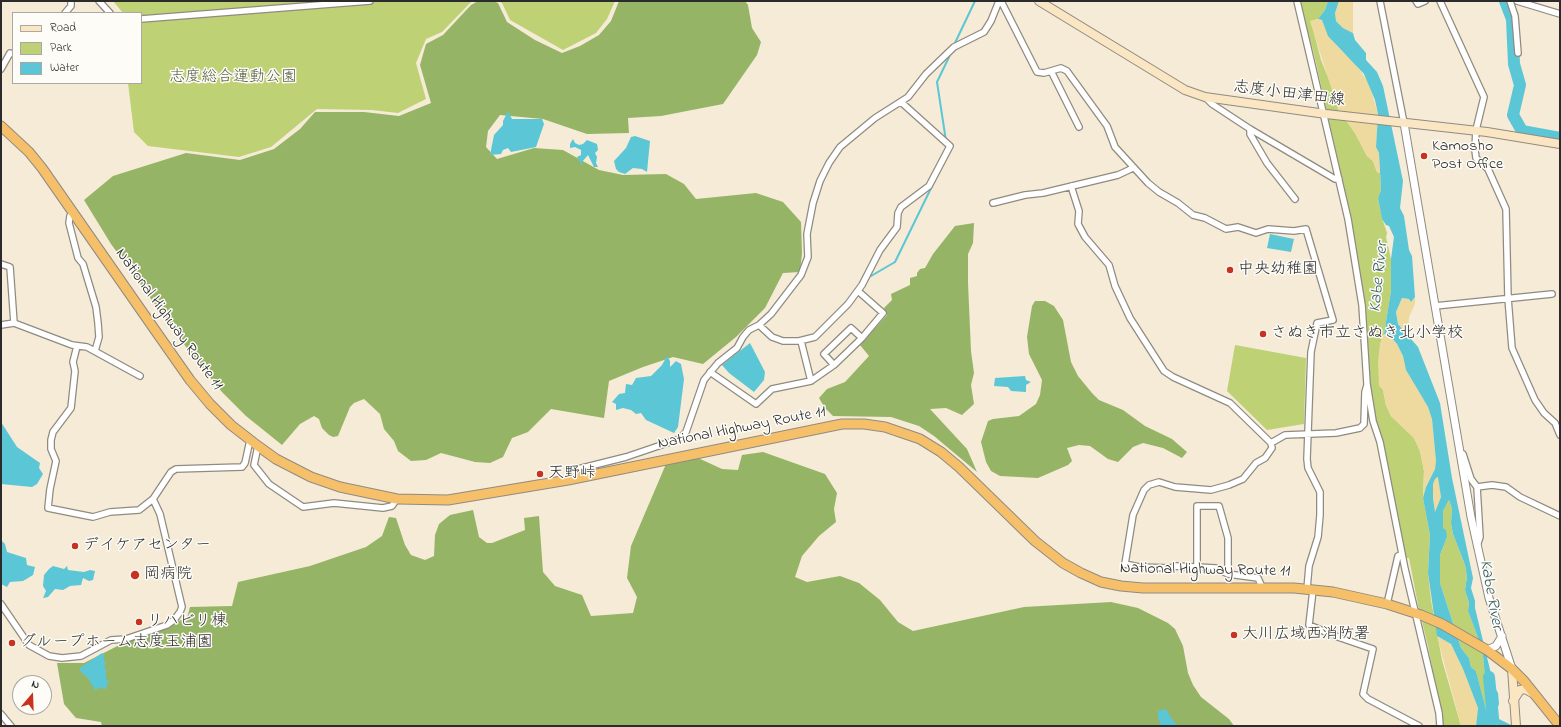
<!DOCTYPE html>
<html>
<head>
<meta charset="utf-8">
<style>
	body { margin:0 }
	#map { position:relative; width:1561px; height:727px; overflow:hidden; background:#f5ebd7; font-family:"Indie Flower",sans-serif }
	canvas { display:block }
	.frame { position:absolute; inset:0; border:2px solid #2b2b2b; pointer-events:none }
	.legend { position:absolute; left:12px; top:12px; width:130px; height:72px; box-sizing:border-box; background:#fdfcf7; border:1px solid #a9a8a5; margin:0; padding:5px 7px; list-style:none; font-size:12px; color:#2b2b2b }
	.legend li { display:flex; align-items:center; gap:8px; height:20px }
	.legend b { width:20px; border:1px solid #a9a8a5 }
	.north { position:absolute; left:12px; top:675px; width:40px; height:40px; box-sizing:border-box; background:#fdfcf7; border:1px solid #a9a8a5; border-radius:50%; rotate:19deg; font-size:11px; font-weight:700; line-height:16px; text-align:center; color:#2b2b2b }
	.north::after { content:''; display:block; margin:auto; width:14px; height:18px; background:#c8321e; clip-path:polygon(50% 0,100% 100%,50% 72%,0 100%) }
</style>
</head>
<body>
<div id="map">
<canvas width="1561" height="727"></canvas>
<div class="frame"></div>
<ul class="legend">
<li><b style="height:5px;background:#fbe6c4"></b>Road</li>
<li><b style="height:11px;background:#bed275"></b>Park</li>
<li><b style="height:11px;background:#5bc6d6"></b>Water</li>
</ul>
<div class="north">N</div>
</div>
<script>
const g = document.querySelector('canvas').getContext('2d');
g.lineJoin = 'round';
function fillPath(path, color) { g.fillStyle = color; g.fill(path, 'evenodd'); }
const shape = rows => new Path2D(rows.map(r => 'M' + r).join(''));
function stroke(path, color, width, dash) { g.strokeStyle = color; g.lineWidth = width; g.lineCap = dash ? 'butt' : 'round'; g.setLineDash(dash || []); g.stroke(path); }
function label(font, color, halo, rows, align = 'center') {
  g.font = font + ' "Indie Flower","Klee One",sans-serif'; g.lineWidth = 3; g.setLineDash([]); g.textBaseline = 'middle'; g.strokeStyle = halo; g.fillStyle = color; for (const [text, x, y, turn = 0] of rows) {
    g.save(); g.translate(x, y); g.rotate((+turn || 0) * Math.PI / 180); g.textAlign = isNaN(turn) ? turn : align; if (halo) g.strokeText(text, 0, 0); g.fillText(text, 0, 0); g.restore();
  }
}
fillPath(shape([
	[113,1,472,1,442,32,426,39,416,63,426,99,398,113,372,110,317,109,271,147,239,157,148,146,134,132,128,83,141,83,141,13,123,13],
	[498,1,615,1,607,19,596,33,563,50,510,20,502,3],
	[1299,1,1328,1,1325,10,1318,19,1311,21,1321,60,1334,92,1338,109,1355,133,1367,156,1373,161,1377,172,1380,173,1381,190,1378,198,1382,218,1387,233,1386,237,1391,259,1391,291,1384,334,1380,344,1383,390,1386,405,1391,416,1414,438,1420,451,1424,471,1423,498,1430,535,1428,573,1431,600,1442,660,1461,726,1443,726,1428,646,1418,605,1409,558,1405,558,1375,421,1370,383,1365,304,1351,219,1314,54],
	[1235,345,1306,358,1304,424,1267,430,1227,391],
	[1449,500,1452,508,1451,523,1453,534,1465,565,1467,577,1465,590,1469,603,1468,611,1477,635,1483,656,1485,677,1492,701,1490,718,1488,718,1476,671,1471,667,1469,658,1461,648,1440,583,1440,555,1447,537,1443,528,1443,511]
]), '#bed275');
fillPath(shape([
	[478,1,493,1,498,3,507,22,535,40,562,53,580,46,599,35,611,21,619,1,745,1,748,5,752,28,761,42,757,55,723,104,661,116,628,118,629,133,587,134,543,119,500,115,488,131,486,147,497,159,534,148,563,150,599,170,623,175,666,174,684,184,696,199,756,193,783,202,801,222,802,253,800,272,783,273,765,308,736,337,703,364,673,357,643,367,609,381,604,418,551,409,528,432,512,438,503,457,490,463,475,462,441,453,426,460,411,461,398,451,394,441,384,429,380,414,364,399,354,403,350,407,338,436,333,437,329,435,322,428,319,419,314,416,300,424,282,445,246,416,222,392,192,355,111,244,84,200,113,176,186,153,240,160,274,149,300,129,315,112,364,112,399,116,431,103,420,65,426,44,443,35,471,5],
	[974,223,973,243,968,254,968,283,971,351,974,373,971,385,974,404,962,415,946,408,930,409,967,449,977,472,934,436,919,426,891,417,833,416,825,408,819,398,827,389,845,382,869,356,860,345,887,315,884,308,892,300,891,294,910,285,910,278,917,276,917,273,920,269,925,268,933,254,955,226],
	[1035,301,1045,301,1054,306,1063,320,1071,362,1078,376,1092,393,1099,400,1123,410,1145,426,1172,439,1187,452,1182,458,1163,448,1143,443,1133,447,1118,462,1108,459,1090,446,1079,445,1067,448,1072,461,1068,465,1038,478,1000,476,991,471,986,462,981,442,988,421,993,419,1019,416,1036,404,1040,395,1042,380,1029,354,1027,337,1032,306],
	[763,452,825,474,837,493,834,509,836,522,819,536,802,556,795,577,807,582,840,576,859,583,880,600,898,622,913,631,1024,607,1111,602,1138,608,1168,623,1175,629,1183,646,1188,673,1193,685,1201,697,1229,719,1234,726,102,726,101,722,76,718,64,704,57,663,84,663,141,634,187,618,190,607,232,606,238,582,310,566,366,547,382,536,389,517,396,518,405,545,411,555,425,560,434,556,435,535,439,524,450,515,473,510,479,537,487,543,492,543,525,530,524,518,539,516,543,572,555,586,582,595,591,616,633,613,637,597,627,578,631,546,666,464,696,457,722,469,738,470,742,455]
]), '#96b466');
fillPath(shape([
	[1339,1,1353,1,1353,33,1343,28,1336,21,1335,13],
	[1318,19,1322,20,1336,45,1353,61,1369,83,1378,114,1376,147,1379,153,1380,173,1377,172,1373,161,1367,156,1355,133,1338,109,1310,21],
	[1415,297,1415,304,1409,317,1408,333,1398,324,1396,312,1402,298,1409,299,1411,302],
	[1384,334,1390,336,1397,344,1403,356,1406,370,1428,407,1432,419,1436,461,1435,469,1426,487,1423,498,1424,471,1420,451,1414,438,1391,416,1386,405,1383,390,1379,386,1378,361,1380,344],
	[1439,477,1441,497,1435,512,1433,498,1433,484,1435,479],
	[1437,636,1451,644,1463,669,1478,708,1476,726,1461,726]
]), '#eeda9e');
fillPath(shape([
	[1328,1,1339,1,1335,13,1336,21,1343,28,1353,33,1355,40,1366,53,1366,60,1377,72,1383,86,1403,181,1400,208,1404,216,1409,250,1412,256,1415,297,1411,302,1409,299,1402,298,1396,312,1398,324,1418,347,1440,403,1452,478,1473,578,1471,588,1475,601,1475,608,1494,686,1498,693,1499,704,1496,713,1497,718,1513,726,1499,726,1495,724,1491,726,1476,726,1478,708,1463,669,1451,644,1437,636,1428,573,1430,535,1423,498,1426,487,1435,469,1436,461,1432,419,1428,407,1406,370,1403,356,1397,344,1390,336,1384,334,1391,291,1391,259,1394,237,1389,226,1386,225,1382,219,1378,198,1381,190,1379,153,1376,147,1378,114,1375,100,1364,74,1328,36,1322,20,1318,19,1325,10],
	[1438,477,1441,497,1435,512,1433,498,1433,484,1435,479],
	[1449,500,1452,508,1451,523,1453,534,1465,565,1467,577,1465,590,1469,603,1468,611,1477,635,1483,656,1485,677,1492,701,1490,718,1488,717,1476,671,1471,667,1469,658,1461,648,1440,583,1440,555,1447,537,1446,530,1443,528,1443,511],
	[508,111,512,119,542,119,544,124,536,147,511,152,508,148,503,150,501,154,490,155,494,135,503,125,503,121],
	[635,136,650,141,647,172,642,169,633,168,625,174,619,172,616,169,614,161,626,148,631,137],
	[573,139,575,143,579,145,583,144,587,140,597,144,598,150,595,153,597,157,596,163,598,167,594,167,588,155,582,162,582,166,577,157,581,155,581,150,575,147,570,148,570,144],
	[1270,234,1294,239,1291,252,1267,248],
	[750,343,765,372,764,380,754,392,729,373,722,365],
	[667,356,670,361,670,367,676,361,681,364,684,379,678,427,674,433,646,420,641,413,636,414,631,410,623,408,616,410,616,404,612,402,619,394,625,393,626,384,632,385,636,378,651,376,662,365],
	[1025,376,1026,380,1031,382,1026,385,1026,392,1011,391,1008,387,994,386,995,378],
	[1,422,17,447,40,463,39,468,43,474,37,484,32,487,1,484],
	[1,540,5,544,7,552,26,558,27,565,35,567,33,575,23,581,10,582,7,587,1,584],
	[53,566,64,569,67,566,68,570,84,572,90,570,95,571,93,580,89,581,83,578,81,585,70,586,63,590,55,589,48,597,43,598,46,591,43,586,44,575,49,569],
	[102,653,104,655,104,661,106,663,104,667,106,670,106,679,109,681,105,690,102,687,95,690,88,678,80,671,80,668],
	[1166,709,1171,718,1178,726,1161,726,1158,718,1158,711]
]), '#5bc6d6');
stroke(shape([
	[954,45,975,1],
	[946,141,937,82,950,55],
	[871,276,895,262,936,178]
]), '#5bc6d6', 2);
stroke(shape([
	[1505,1,1512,19,1514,64,1520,85,1513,115,1522,131,1560,138],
	[1488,726,1493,718,1489,677]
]), '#5bc6d6', 12);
const minor = shape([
	[99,1,110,13],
	[1001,1,1037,72,1044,73,1061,68,1067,71,1107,126,1115,147,1148,183,1159,192,1178,203,1193,215,1205,218,1226,229,1238,227,1256,233,1268,229,1294,231,1306,229,1333,320,1317,323,1311,352,1307,459,1308,468,1320,492,1320,515,1318,537,1309,566,1307,589],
	[1297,1,1348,219,1362,305,1367,384,1373,421,1380,442,1405,569,1439,713,1440,726],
	[1380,1,1404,123],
	[1416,1,1418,4,1425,1],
	[1440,1,1484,97,1476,130,1475,150,1476,158,1488,169,1506,209,1508,298,1512,348,1535,400,1544,413,1555,423,1560,435],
	[1510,1,1515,16,1518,53],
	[1517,1,1560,14],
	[65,13,71,6,71,1],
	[141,19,370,1],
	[1,69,10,53,13,54],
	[1051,71,1079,127],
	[1205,97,1212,104,1250,129,1335,179,1339,179],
	[1250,129,1250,134,1267,163,1295,199],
	[1071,186,1079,211,1078,224,1085,237,1109,265,1115,286,1130,318,1164,371,1173,377,1230,403,1271,443,1272,448,1265,458,1256,463,1243,479,1229,485,1211,490,1175,487,1159,482,1149,485,1144,490,1133,515,1125,564,1139,567,1170,568,1176,566,1216,568,1228,574,1258,578,1262,587],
	[993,203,1025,195,1043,193,1118,175,1133,168],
	[74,213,70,216,69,223,78,258,83,264,96,307,98,323,99,337,95,351],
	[1,264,10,267,14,323],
	[1435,306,1552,294],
	[1,325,14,323,72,345,87,347,140,376],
	[759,325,772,337,783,341,799,341,815,337,848,304,862,285,880,250,897,227,898,213,901,207,929,186,950,146,901,102],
	[801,341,811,381],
	[77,346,73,362,75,371,71,408,53,432,51,440,51,449,56,461,50,489,48,508,93,517,110,512,139,510,153,499,171,472,176,469,242,467,245,463,250,440],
	[834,365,824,354,851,328,862,338],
	[710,372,756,404,772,389,811,381,834,365,862,338,883,313,858,291],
	[1271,443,1285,435,1336,433,1360,428,1364,424,1365,392,1367,385],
	[258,446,254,465,269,484,303,507,334,503,383,508,392,506,397,499],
	[1463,454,1471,479,1477,487,1480,537,1477,546],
	[568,480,570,472,574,470,626,457,679,439,686,432,704,380,718,363,737,348,743,337,749,330,759,325,771,314,801,275,808,257,807,234,813,203,820,181,829,163,840,147,875,118,908,97,926,74,954,47,984,32,991,21,999,1],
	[1477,487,1492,485,1506,487,1520,497,1560,516],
	[1197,567,1197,506,1219,506,1228,538,1228,574],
	[1313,590,1309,625,1338,637,1373,649,1363,694,1368,699,1419,726],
	[1,604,29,645,49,656,62,658,81,656,111,640,126,639,167,625,174,620,180,612,182,607,160,514,153,499],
	[1387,604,1398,556,1402,554],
	[1,714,11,726]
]);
const tertiary = shape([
	[1404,123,1471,517,1489,598,1512,669],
	[1487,650,1496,646,1502,636]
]);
const secondary = shape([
	[1039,1,1185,90,1205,97,1326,114,1487,132,1560,144],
	[1512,669,1516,726],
	[1513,701,1520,690,1525,689,1534,694]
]);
const trunk = shape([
	[1,126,29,152,42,168,157,333,190,380,210,404,231,425,258,446,276,459,311,477,340,487,397,499,448,500,568,480,842,424,864,424,885,427,920,439,941,452,959,467,1035,541,1063,563,1081,573,1101,582,1121,586,1143,588,1294,588,1333,592,1387,604,1421,615,1442,624,1487,650,1512,669,1524,681,1560,726]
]);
stroke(minor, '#908b81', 8);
stroke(tertiary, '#908b81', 9);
stroke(secondary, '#908b81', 10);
stroke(trunk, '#908b81', 11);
stroke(minor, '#fff', 5.5);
stroke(tertiary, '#fff', 7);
stroke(secondary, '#fbe6c4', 8);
stroke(trunk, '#f6c06b', 9);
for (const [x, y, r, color] of [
	[1424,156,4,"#c8321e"],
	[1230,270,4,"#c8321e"],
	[1263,334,4,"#c8321e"],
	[540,474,4,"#c8321e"],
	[75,546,4,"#c8321e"],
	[135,575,5,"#c8321e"],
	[139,622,4,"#c8321e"],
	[1234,635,4,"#c8321e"],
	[12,643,4,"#c8321e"]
]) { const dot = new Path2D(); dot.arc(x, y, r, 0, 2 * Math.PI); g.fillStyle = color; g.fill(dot); stroke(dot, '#fdfcf7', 1.5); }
label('16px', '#575d41', '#fdfcf7', [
	["志度総合運動公園",233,78]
]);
label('16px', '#2b2b2b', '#fdfcf7', [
	["志度小田津田線",1289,95,7],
	["National Highway Route 11",168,320,54],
	["National Highway Route 11",742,429,-11],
	["National Highway Route 11",1205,571,1]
]);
label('16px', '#2b2b2b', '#fdfcf7', [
	["Kamosho",1432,147],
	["Post Office",1432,165],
	["中央幼稚園",1238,270],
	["さぬき市立さぬき北小学校",1271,334],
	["天野峠",548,474],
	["デイケアセンター",83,546],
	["岡病院",144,575],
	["リハビリ棟",147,622],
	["大川広域西消防署",1242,635],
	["グループホーム志度玉浦園",20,643]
], 'left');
label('italic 17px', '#3c6167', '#fdfcf7', [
	["Kabe River",1380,277,-84],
	["Kabe River",1490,595,80]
]);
</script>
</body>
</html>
